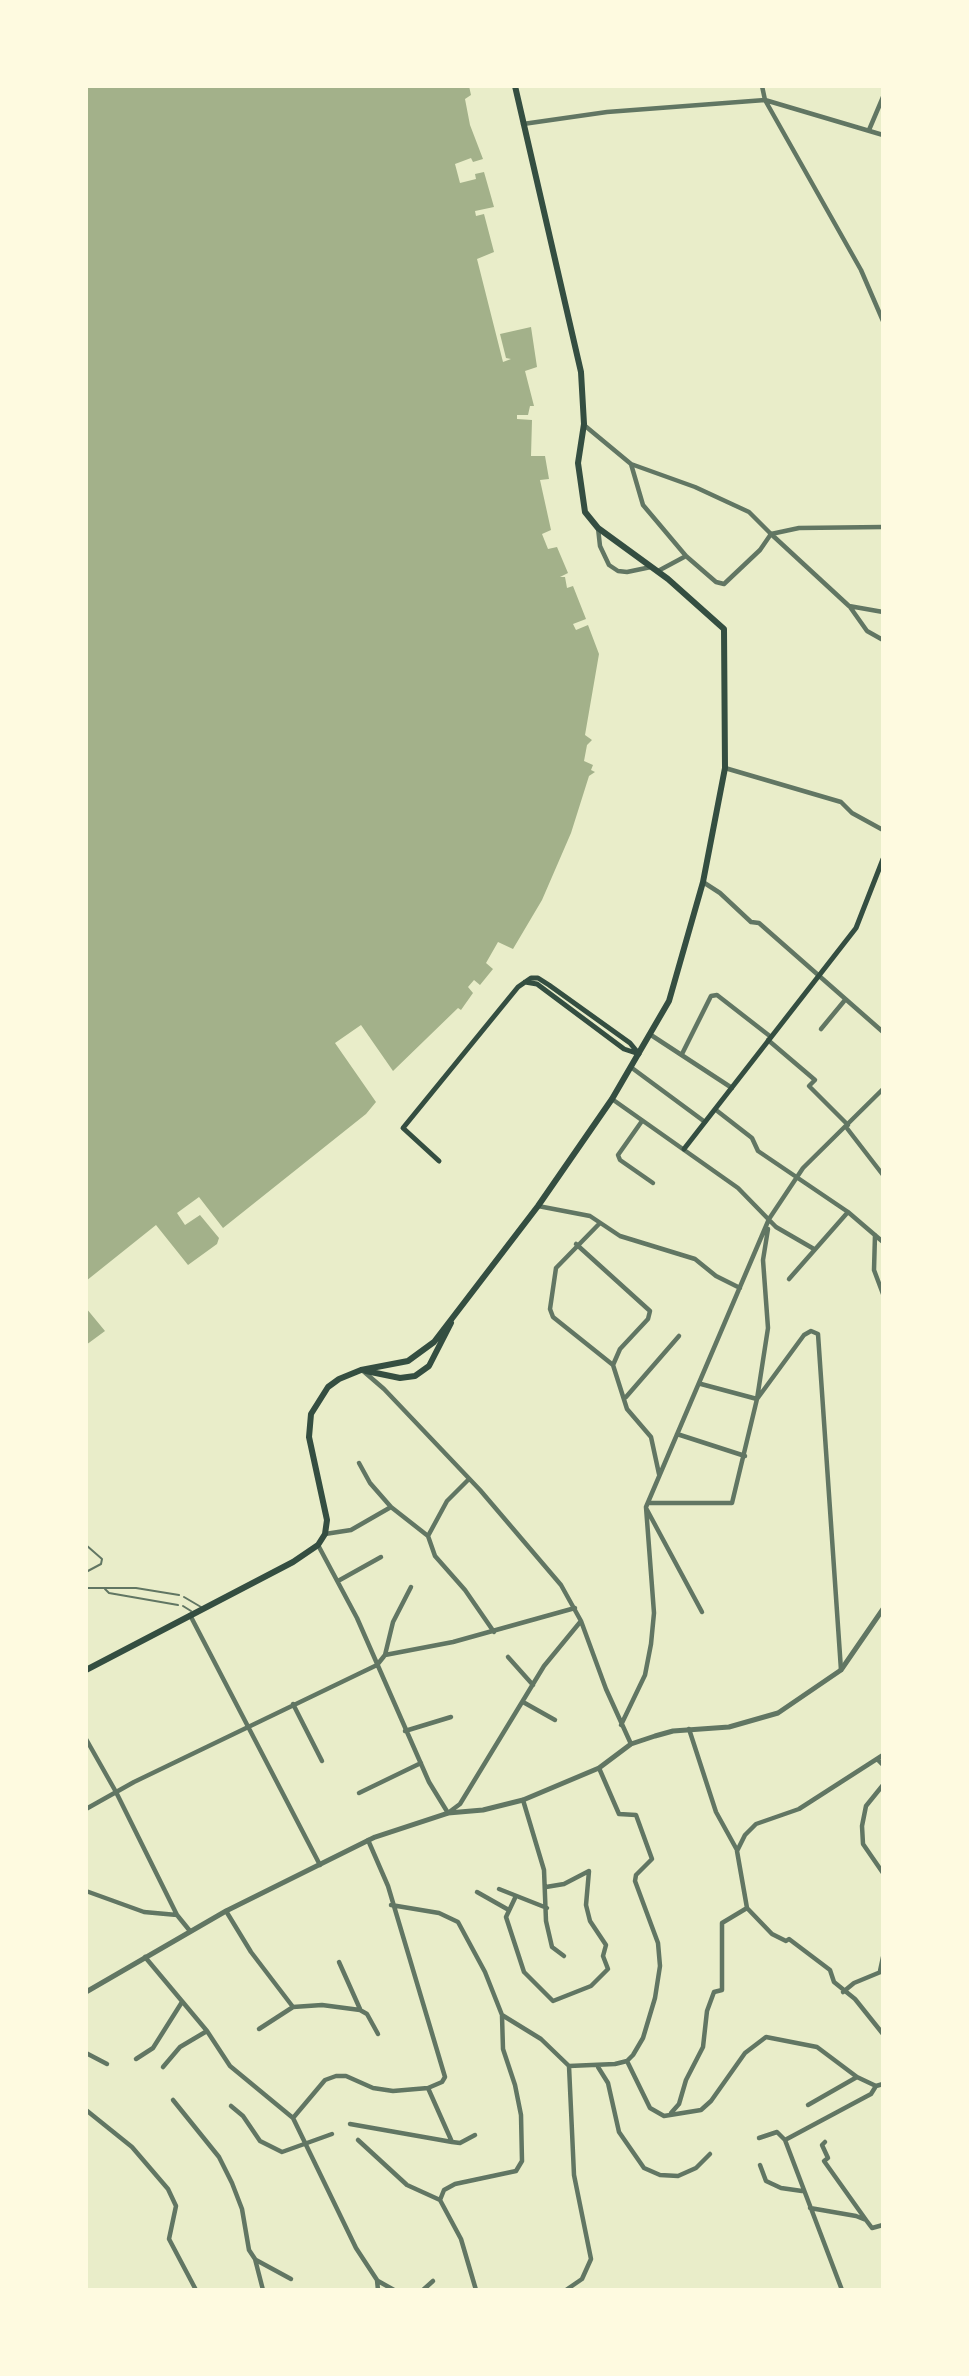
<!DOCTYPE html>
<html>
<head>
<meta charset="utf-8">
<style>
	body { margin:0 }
	#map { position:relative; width:969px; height:2376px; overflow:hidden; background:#e9edc9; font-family:"Golos Text",sans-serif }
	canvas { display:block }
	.frame { position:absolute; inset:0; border:88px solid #fefae0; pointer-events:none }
</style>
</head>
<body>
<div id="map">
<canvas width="969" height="2376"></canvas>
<div class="frame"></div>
</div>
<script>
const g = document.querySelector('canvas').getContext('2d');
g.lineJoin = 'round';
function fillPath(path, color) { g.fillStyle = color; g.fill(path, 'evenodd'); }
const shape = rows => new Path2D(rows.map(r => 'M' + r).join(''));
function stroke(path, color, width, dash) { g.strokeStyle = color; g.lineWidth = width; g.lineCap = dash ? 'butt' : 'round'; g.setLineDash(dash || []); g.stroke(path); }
fillPath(shape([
	[86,86,469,86,471,95,465,99,470,125,483,159,473,162,471,158,455,164,460,183,476,179,475,174,484,172,494,207,475,211,476,216,484,214,494,252,477,259,503,362,511,359,506,358,500,334,531,327,537,367,525,371,534,406,530,406,528,415,517,415,517,419,532,420,531,456,545,456,549,479,540,480,551,530,542,534,548,549,557,547,568,573,560,577,565,577,567,588,573,586,586,619,573,624,576,630,588,625,599,654,585,735,592,740,587,745,584,761,593,765,591,770,595,772,589,776,571,833,542,900,513,949,498,942,486,963,493,969,480,985,474,980,468,987,473,993,461,1010,458,1008,393,1071,361,1025,335,1043,376,1102,366,1114,223,1228,199,1197,177,1213,185,1225,200,1215,219,1238,217,1244,188,1265,156,1225,86,1281],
	[86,1308,105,1331,86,1345]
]), '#a3b18a');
stroke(shape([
	[86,1545,102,1559,101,1564,86,1572],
	[86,1588,136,1588,179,1595],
	[105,1589,109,1593,178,1605],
	[184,1597,201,1607],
	[183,1606,191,1611]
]), '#617663', 2);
stroke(shape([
	[762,86,765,100,861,270,883,321],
	[523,124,607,112,765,100,883,135],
	[869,130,883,97],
	[584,425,631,464,695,487,749,512,771,534,799,528,883,527],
	[631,464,643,505,686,556],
	[598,528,600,546,609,565,618,571,627,572,651,567],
	[658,571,686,556,716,582,724,584,760,550,771,534,849,606,883,612],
	[850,607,867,631,883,640],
	[725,768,841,802,852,813,883,830],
	[703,882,720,893,751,922,759,923,883,1032],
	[821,1029,845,1000],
	[651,1035,732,1088],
	[768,1040,815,1080,809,1086,848,1125],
	[682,1054,711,996,717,995,771,1037],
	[632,1068,705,1122],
	[612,1099,738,1188,776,1227,814,1249],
	[716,1110,752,1138,758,1151,848,1212,883,1242],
	[642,1121,618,1155,620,1160,653,1183],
	[846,1127,883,1175],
	[538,1206,590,1216,620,1236,695,1259,716,1276,740,1288],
	[599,1224,556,1268,550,1309,553,1317,613,1365,627,1409,651,1437,659,1474],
	[875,1235,874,1270,883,1294],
	[576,1244,650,1311,648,1319,620,1349,613,1365],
	[789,1279,848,1212],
	[362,1370,384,1389,480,1490,561,1585,581,1621,606,1689,631,1744],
	[701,1384,757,1399],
	[626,1397,679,1336],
	[757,1399,804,1335,811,1331,818,1334,841,1670],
	[677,1434,745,1456],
	[359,1463,370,1483,391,1507],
	[648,1503,732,1503,757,1399,768,1328,763,1260,768,1229],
	[646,1508,702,1612],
	[325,1534,351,1530,391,1507,428,1536,435,1556,465,1590,494,1632],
	[428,1536,447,1501,469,1479],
	[318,1545,357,1618,429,1782,448,1813,460,1804,544,1666,581,1621],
	[338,1581,381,1557],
	[190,1615,320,1865],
	[385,1655,393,1622,411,1587],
	[508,1657,533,1685],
	[523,1702,555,1720],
	[293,1704,322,1761],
	[621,1725,645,1675,651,1644,654,1613,646,1507,769,1219,803,1168,883,1089],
	[689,1729,716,1812,737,1850],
	[405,1731,451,1717],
	[86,1739,116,1792,177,1915,190,1931],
	[883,1755,799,1809,756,1824,745,1835,737,1851,747,1908,772,1934,786,1941,789,1939,830,1970,834,1982,855,1999,883,2034],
	[878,1760,883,1765],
	[883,1785,866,1806,862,1826,863,1844,883,1873],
	[359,1793,421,1763],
	[523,1800,544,1870,546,1921,552,1947,564,1956],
	[86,1809,134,1782,377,1665,385,1655,453,1642,575,1608],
	[499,1889,547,1908],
	[86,1891,144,1912,177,1915],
	[477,1892,507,1909],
	[515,1898,506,1917,524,1972,553,2001,591,1986,608,1969,603,1956,606,1945,590,1921,586,1905,589,1871,564,1884,546,1887],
	[391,1905,439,1913,458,1922,485,1972,502,2015,541,2039,569,2066,574,2175,591,2259,582,2279,566,2290],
	[226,1911,251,1952,293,2007,322,2005,360,2010,367,2014,378,2034],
	[145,1957,207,2031,230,2066,293,2118,356,2248,377,2280,378,2290],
	[339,1962,360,2009],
	[880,1971,883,1957],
	[843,1992,854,1983,883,1971],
	[259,2029,293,2007],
	[86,2053,107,2064],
	[136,2059,153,2048,182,2002],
	[627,2061,650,2108,664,2116,701,2110,711,2101,745,2053,766,2037,817,2047,857,2077,876,2086,883,2084],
	[569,2066,615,2064,627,2061,633,2055,643,2038,655,1998,660,1966,658,1943,635,1881,636,1875,652,1859,636,1815,619,1814,599,1768],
	[163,2067,180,2047,207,2031],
	[598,2067,608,2083,619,2132,644,2168,660,2175,678,2176,696,2168,710,2154],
	[173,2100,219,2157,232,2183,242,2209,249,2250,255,2259,263,2290],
	[808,2105,857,2077],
	[231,2106,243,2116,260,2141,282,2152,332,2134],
	[86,2110,132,2147,168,2189,176,2206,169,2239,196,2290],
	[671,2113,679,2104,686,2080,703,2047,707,2011,714,1992,722,1990,722,1923,747,1908],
	[293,2118,325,2080,336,2076,346,2076,373,2088,393,2091,428,2088,442,2082,445,2077,388,1886,368,1840],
	[350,2124,452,2142,428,2088],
	[759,2138,777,2132,785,2140,842,2290],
	[358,2140,407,2185,440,2200],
	[785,2140,871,2094,876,2086],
	[452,2142,460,2143,475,2135],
	[825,2142,822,2145,828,2158,824,2161,866,2220],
	[760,2165,766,2181,781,2188,802,2191],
	[810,2208,856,2216,866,2220,872,2228,883,2225],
	[256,2260,291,2279],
	[378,2281,394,2290],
	[423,2290,433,2281],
	[476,2290,461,2239,440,2200,444,2190,455,2184,516,2171,522,2161,521,2115,515,2085,503,2049,502,2016]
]), '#617663', 4.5);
stroke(shape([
	[86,1992,226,1911,375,1837,448,1813,483,1810,523,1800,599,1768,631,1744,655,1736,673,1731,729,1727,778,1713,841,1670,883,1609]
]), '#617663', 5);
stroke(shape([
	[525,982,537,984,624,1049,636,1053],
	[684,1149,856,928,883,859],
	[439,1161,403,1128,518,987,531,978,538,978,549,985,630,1043,639,1054]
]), '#344e41', 5);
stroke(shape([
	[366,1371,400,1378,415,1376,429,1366,451,1323],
	[86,1670,293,1562,318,1545,325,1534,327,1520,309,1437,311,1414,328,1387,339,1379,361,1370,408,1361,434,1342,538,1206,612,1099,669,1001,703,882,725,768,724,629,668,579,598,528,585,512,578,463,584,424,581,372,515,86]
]), '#344e41', 6);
</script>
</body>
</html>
